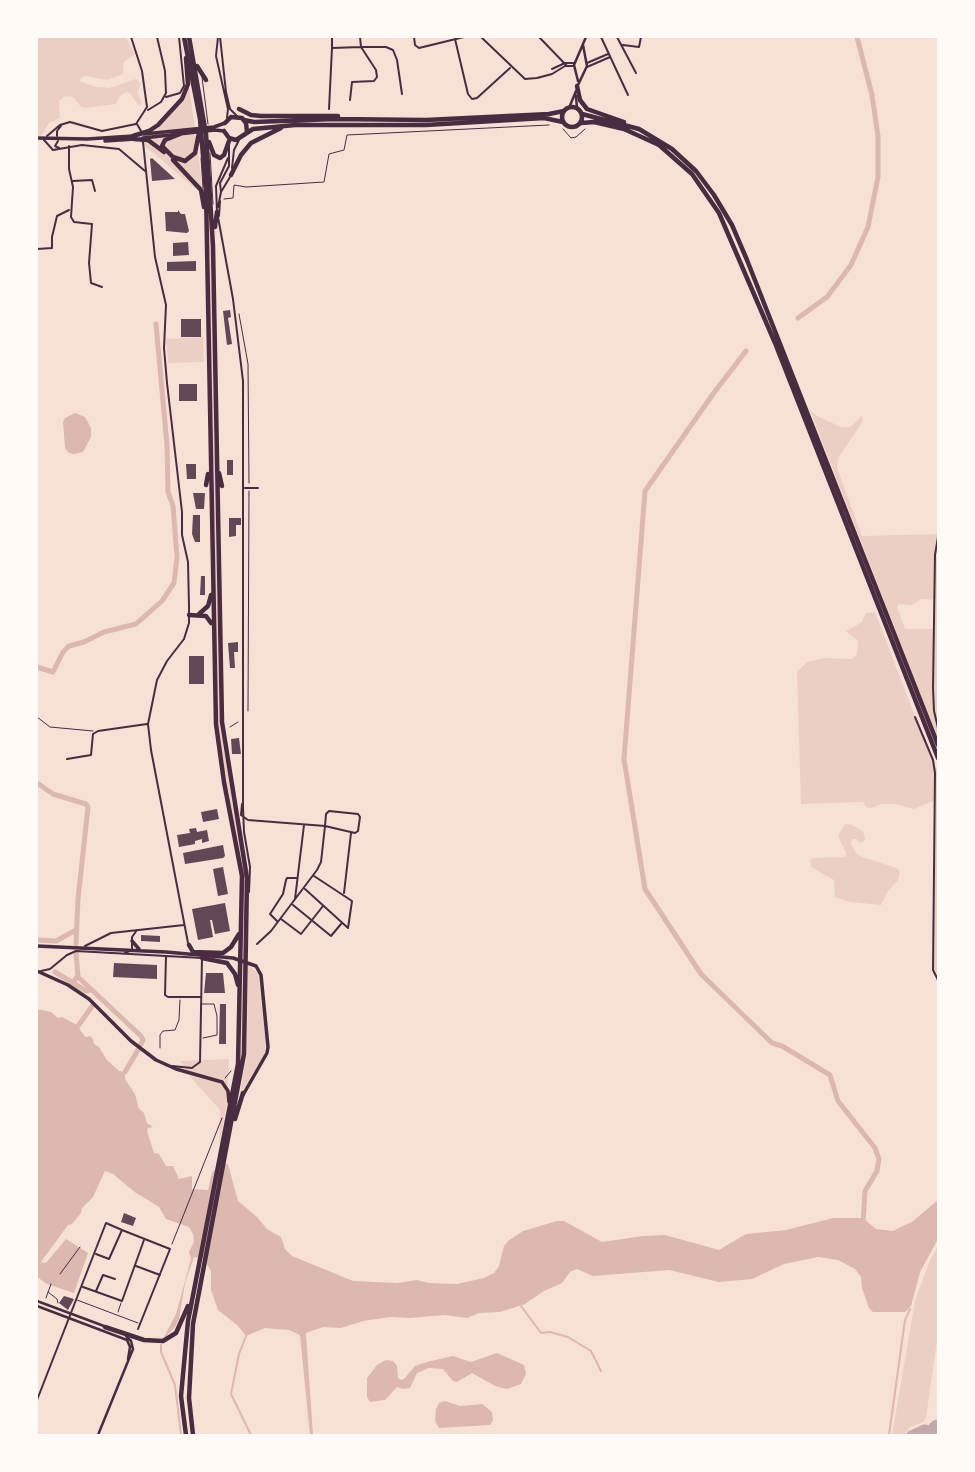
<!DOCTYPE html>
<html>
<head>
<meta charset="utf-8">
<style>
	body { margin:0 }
	#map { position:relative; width:975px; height:1472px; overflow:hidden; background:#f7e1d7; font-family:"PT Sans Narrow",sans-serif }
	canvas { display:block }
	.frame { position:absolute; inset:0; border:38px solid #fffaf5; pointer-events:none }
</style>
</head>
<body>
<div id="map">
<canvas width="975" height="1472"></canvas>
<div class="frame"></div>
</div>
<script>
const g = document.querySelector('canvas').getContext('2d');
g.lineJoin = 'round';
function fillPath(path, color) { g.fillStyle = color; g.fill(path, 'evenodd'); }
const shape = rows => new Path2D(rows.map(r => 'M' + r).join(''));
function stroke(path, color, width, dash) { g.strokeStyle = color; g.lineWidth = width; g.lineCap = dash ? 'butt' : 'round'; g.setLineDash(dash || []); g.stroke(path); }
fillPath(shape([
	[37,37,126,37,135,54,124,62,123,74,107,80,85,76,81,78,80,81,96,87,109,88,136,79,141,84,137,92,142,103,139,106,130,93,126,92,120,96,116,104,85,108,81,107,73,97,65,96,59,101,60,118,49,123,42,135,37,136],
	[189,87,195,127,150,132,158,128,183,100],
	[198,101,205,136,211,226,220,727,246,879,242,1053,237,1083,242,996,242,867,218,730,207,180],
	[189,129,190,135,196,135,203,195,133,136],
	[203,337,204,362,168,363,166,339],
	[810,410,817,416,841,427,850,427,862,416,863,421,838,458,837,468,862,536,938,534,935,557,938,558,938,740],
	[921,599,936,600,934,629,905,629,897,607,899,604,912,605],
	[875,612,934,766,938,771,938,980,933,970,936,800,913,809,895,804,882,804,871,808,866,807,863,802,801,804,797,672,807,662,824,658,852,659,857,654,858,641,846,631,862,622,866,613],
	[845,824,852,825,863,831,865,838,864,842,859,843,856,839,852,839,851,844,856,853,862,857,897,868,900,872,898,880,888,891,881,905,850,902,835,897,834,880,811,867,810,860,814,858,845,857,846,853,838,836],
	[248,965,258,973,266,1043,264,1055,240,1095,247,1050],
	[229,1059,227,1104,219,1145,220,1110,193,1080,180,1061],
	[938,1246,938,1333,926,1418,923,1422,910,1427,905,1435,892,1435,915,1301,930,1260]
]), '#ebcfc5');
fillPath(shape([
	[75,413,85,417,91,428,91,437,83,452,74,454,69,453,65,448,63,422,65,418],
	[37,1009,51,1012,58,1018,62,1017,77,1025,83,1034,86,1037,90,1036,93,1039,94,1044,99,1047,107,1060,119,1071,125,1072,125,1079,135,1094,139,1109,144,1113,147,1123,153,1127,148,1128,147,1131,154,1153,159,1154,166,1166,173,1166,179,1179,192,1176,192,1189,208,1190,212,1173,220,1163,228,1164,238,1201,257,1217,267,1229,281,1237,285,1249,292,1256,353,1281,397,1283,417,1280,429,1283,457,1284,484,1278,494,1273,499,1266,504,1246,508,1241,523,1231,557,1221,564,1221,602,1242,643,1236,665,1235,719,1250,746,1234,786,1230,833,1218,863,1218,876,1229,893,1231,913,1221,938,1200,938,1239,920,1272,911,1306,905,1312,873,1312,869,1308,862,1288,861,1277,855,1269,838,1260,818,1257,784,1264,752,1279,719,1282,669,1270,593,1276,577,1269,570,1272,562,1283,544,1291,525,1304,500,1312,479,1313,467,1318,445,1315,410,1318,391,1317,363,1321,341,1328,323,1327,306,1333,313,1435,310,1435,300,1335,289,1330,265,1328,246,1336,237,1325,218,1310,211,1290,211,1271,204,1259,194,1257,185,1283,179,1319,175,1327,163,1339,176,1314,191,1259,189,1252,194,1242,193,1234,189,1227,166,1219,159,1207,136,1193,113,1174,105,1171,93,1197,82,1208,81,1213,72,1224,68,1225,41,1262,46,1263,66,1239,88,1253,74,1293,47,1284,37,1277],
	[497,1353,524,1365,526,1374,521,1384,507,1389,495,1386,472,1373,457,1382,453,1381,443,1369,429,1368,417,1373,410,1388,403,1389,397,1387,385,1400,370,1402,367,1397,367,1378,377,1365,386,1360,393,1361,397,1366,398,1378,401,1380,404,1379,415,1366,427,1362,453,1356,471,1362],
	[445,1401,460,1406,482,1404,492,1412,493,1420,490,1425,439,1428,435,1421,436,1409,439,1403]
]), '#dcb8b0');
stroke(shape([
	[521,1306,541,1333,550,1332,568,1337,591,1351,601,1371],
	[246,1336,239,1354,231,1394,251,1435],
	[161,1345,161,1352,175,1385,181,1435],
	[889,1435,905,1320,910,1309]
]), '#dcb8b0', 2);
stroke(shape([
	[798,318,827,297,851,265,868,227,878,177,878,136,872,95,857,37],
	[746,351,713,394,645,491,624,759,645,889,701,974,772,1043,782,1046,830,1075,838,1101,875,1148,879,1159,877,1171,865,1191,863,1224],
	[37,667,53,672,63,652,69,646,84,642,104,632,136,624,162,601,174,583,177,557,173,506,168,492,167,445,156,324],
	[37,783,53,794,86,804,88,807,78,899,76,944],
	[37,940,56,941,76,930],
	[76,953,78,977,141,1036,143,1040,140,1046],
	[55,972,73,983,78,975],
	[73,983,86,991,91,990],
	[78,1026,93,1005],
	[125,1072,138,1050]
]), '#dcb8b0', 5);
stroke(shape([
	[911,1435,924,1429,930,1430,935,1435]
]), '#c3aaaa', 9);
stroke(shape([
	[937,1435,938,1430]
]), '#c3aaaa', 21);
fillPath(shape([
	[152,158,175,179,152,181,150,159],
	[178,210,181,214,185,214,189,231,187,233,166,231,165,212,178,212],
	[188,242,189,255,173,256,173,243],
	[196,261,196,271,167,271,167,262],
	[230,310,231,317,228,318,232,344,227,345,223,311],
	[181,319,201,319,201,337,181,337],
	[179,384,197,384,197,401,179,401],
	[227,460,233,460,233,475,227,475],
	[186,464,196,464,196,479,187,479],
	[193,493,205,493,204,509,196,509],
	[193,515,200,515,200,542,195,542,192,534],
	[229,518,241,518,241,525,236,525,236,536,229,537],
	[201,576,205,576,205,595,200,595],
	[238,642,238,652,234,652,235,668,230,668,228,643],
	[189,656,204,656,204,684,189,684],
	[239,738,241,754,232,754,231,739],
	[217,809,219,819,203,822,201,812],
	[196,828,197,832,207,830,209,841,202,843,202,839,195,841,195,844,179,847,177,835,190,833,189,829],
	[223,845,225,856,223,858,185,864,183,853],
	[223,867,228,894,218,896,213,869],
	[225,903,230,931,215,934,212,920,210,920,213,937,198,940,192,909],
	[141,935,160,936,160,942,141,941],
	[114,963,157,965,157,979,113,977],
	[206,973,223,973,225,993,204,993],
	[220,1004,226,1004,226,1044,219,1044],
	[124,1213,136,1218,133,1226,121,1222],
	[64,1296,74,1299,68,1310,59,1303]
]), '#644757');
stroke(shape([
	[563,129,571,138,576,137,585,129],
	[224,199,233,198,234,185,246,187,324,182,329,154,344,150,347,135,549,125],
	[239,314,248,364,249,483],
	[248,711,249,491],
	[230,727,238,722],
	[225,1078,231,1071],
	[172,1244,222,1118],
	[60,1274,80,1247],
	[48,1292,57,1299,58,1303],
	[46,1298,51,1284]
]), '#4a2c40', 1);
stroke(shape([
	[202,77,208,124],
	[210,153,213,204],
	[201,158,203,188],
	[37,717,50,727,93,731],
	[202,1004,214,1004,217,1016,217,1035,203,1038],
	[160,1048,160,1035,163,1031,175,1030,179,1020,180,1000],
	[77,1300,138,1323],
	[118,1312,121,1303]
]), '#4a2c40', 1);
stroke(shape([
	[131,37,142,71,147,107,136,124],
	[218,37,216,56,228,109,227,118],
	[220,37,226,92,230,109,237,116],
	[332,37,332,48,361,47,360,37],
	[414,37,415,45,419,48,464,37],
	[481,37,525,79,537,78,552,74,565,66,573,66],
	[539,37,567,66],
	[601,37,628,95],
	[617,37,636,73],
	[455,39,468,94,472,99,477,98,510,68],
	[623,45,639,47,641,37],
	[587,63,608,54],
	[587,67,610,57],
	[552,69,565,63,574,63],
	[166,97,180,93,184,86,179,37],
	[350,100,352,82,374,81,377,77,376,70,361,47,386,47,393,50,397,60,402,94],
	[329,109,332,48],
	[148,110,161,102,166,93,165,71,157,37],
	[137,124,141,131],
	[47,136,60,125,70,122,102,131,136,124],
	[57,136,57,131,61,126],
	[44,140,53,150,82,145,119,149,145,171],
	[58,141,55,146,59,148],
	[143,142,155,257,166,305,164,348,167,383,182,512,182,535,188,562,189,606,189,623,184,639,167,661,157,680,148,724,151,750,188,943],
	[69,146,69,169,73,187,71,217,74,222,92,224,89,263,91,283,102,287],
	[232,168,234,150,239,140],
	[73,181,92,180,95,191],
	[221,192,220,183,229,166,229,144],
	[218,207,221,192,230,177],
	[217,212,216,186,228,158],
	[219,216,220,201],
	[218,217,233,299,243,381,243,807,244,832,250,867,249,892],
	[37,249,52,248,52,237,57,216,69,210],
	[245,488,258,488],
	[938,537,935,555,933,688,934,711,938,728],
	[915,717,933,760,935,773,933,970,938,980],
	[67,759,91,755,93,734,98,731,147,724],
	[242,804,241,815,248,820,325,826,321,862,317,870,271,931,257,944],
	[329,811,358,814,360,817,358,831,355,833,325,826,326,814,329,811],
	[305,889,348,928,352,901,314,876],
	[344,893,351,833],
	[295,899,304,825],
	[293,905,331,936,341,924],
	[281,919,301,934,323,906],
	[277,921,270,914,283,894,286,880,287,878,296,878],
	[85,946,111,933,184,925],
	[125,953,132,950,132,937,137,930],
	[166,956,165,995,168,997,200,997],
	[41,971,50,969,67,955,76,951,202,958,200,1062,192,1068,172,1066],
	[96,1254,109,1259,122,1230,170,1249,138,1329],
	[136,1266,160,1275],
	[83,1287,122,1301,144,1240],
	[96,1291,103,1275,115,1279],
	[37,1400,106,1223,122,1230]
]), '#4a2c40', 2);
stroke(shape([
	[578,81,574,65,586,37],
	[578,85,587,66,583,45],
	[576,96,577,109],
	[569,108,576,91],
	[37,1301,104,1326],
	[37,1306,127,1340,130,1347,128,1359],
	[98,1435,133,1349,131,1341,126,1336]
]), '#4a2c40', 2.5);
stroke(shape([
	[144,134,214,127,225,123],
	[37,138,87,139,133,136],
	[143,138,215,130,224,131],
	[105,141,135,139],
	[132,941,139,949],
	[37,946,166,952,233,958,256,966,261,975,268,1047,267,1053,243,1095],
	[37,971,68,985,89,999,131,1041,156,1060,176,1069,222,1082,228,1091,229,1102]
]), '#4a2c40', 3.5);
stroke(shape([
	[184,37,200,119,206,192,216,724,224,782,242,876,238,1064,188,1321,181,1396,186,1435],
	[189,37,206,134,213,246,222,722,247,878,244,1054,193,1324,189,1398,193,1435],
	[197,66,206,80],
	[577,86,580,100,587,109,624,122],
	'562 117a10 10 0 1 1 20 0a10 10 0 1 1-20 0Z',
	[239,109,251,115,261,116,338,116],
	[582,114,639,129,672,149,696,171,714,195,732,225,747,260,938,745],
	[244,120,254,122,335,119,426,120,549,114,564,111],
	[225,123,231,117,242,118,246,123,247,132],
	[581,123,594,122,624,129,659,145,692,174,719,213,775,343,938,758],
	[224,131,229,138,236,140,253,129,295,125,426,125,544,118,563,122],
	[180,134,165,140,162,146,173,157,185,161,195,153,199,133],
	[133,136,149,131,158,125,182,99,188,84,186,58],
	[134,139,148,140,164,152],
	[209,142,214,155,220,158,224,155,229,141],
	[173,160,201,190,204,207],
	[231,175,241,155,251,143,281,128],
	[215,227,217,212],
	[219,473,222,486],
	[206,485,208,474],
	[199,614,208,606,211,595],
	[189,615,206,616,211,623],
	[189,945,193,952,223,953,231,947,239,934],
	[202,958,227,963,235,974,238,985],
	[235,1119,243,1093],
	[105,1327,144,1340,163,1341,176,1333,188,1306]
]), '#4a2c40', 4.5);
</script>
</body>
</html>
